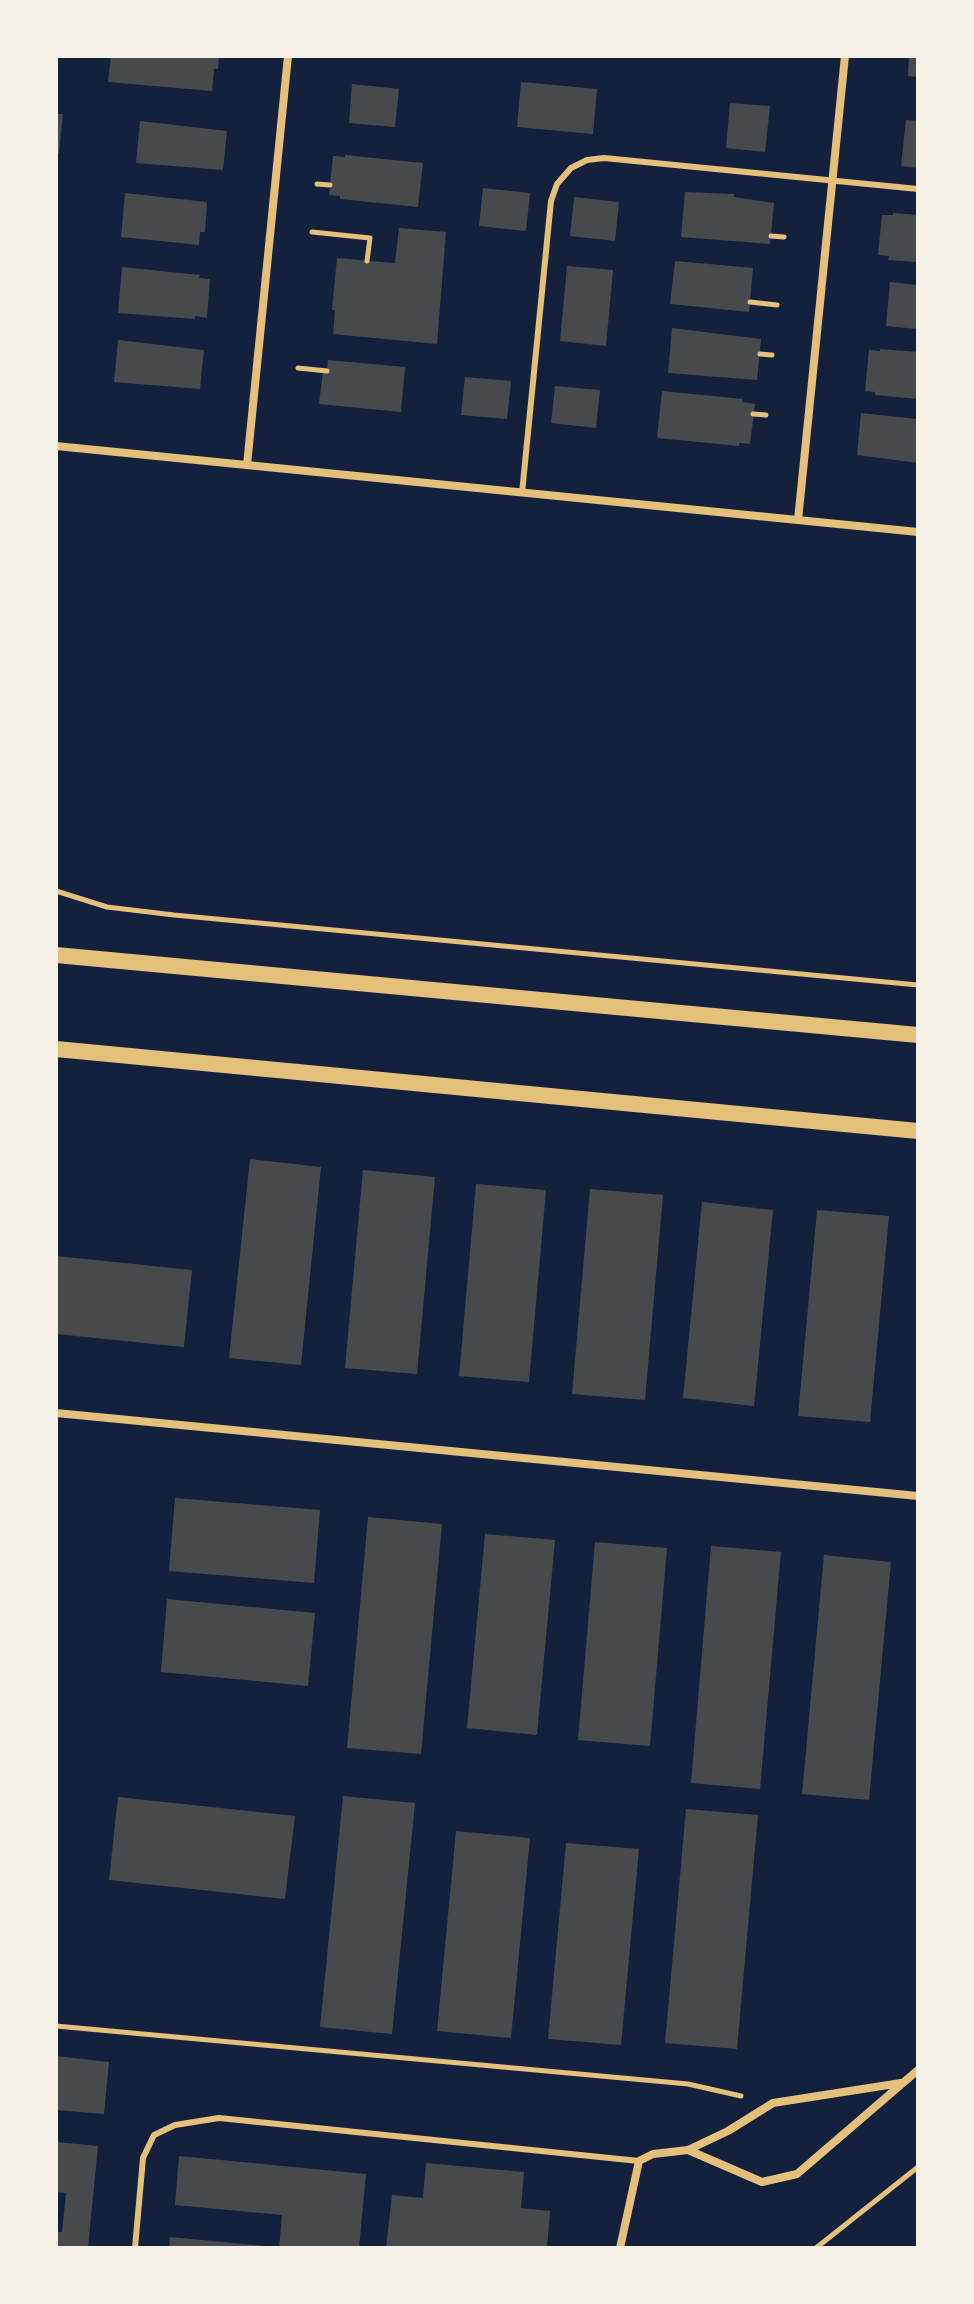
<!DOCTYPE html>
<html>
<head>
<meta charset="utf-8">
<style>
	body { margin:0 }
	#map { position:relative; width:974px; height:2304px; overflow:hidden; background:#14213d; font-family:"Roboto Condensed",sans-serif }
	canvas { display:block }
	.frame { position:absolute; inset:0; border:58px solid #f6f1e7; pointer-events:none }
</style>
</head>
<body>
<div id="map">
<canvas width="974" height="2304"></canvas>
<div class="frame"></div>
</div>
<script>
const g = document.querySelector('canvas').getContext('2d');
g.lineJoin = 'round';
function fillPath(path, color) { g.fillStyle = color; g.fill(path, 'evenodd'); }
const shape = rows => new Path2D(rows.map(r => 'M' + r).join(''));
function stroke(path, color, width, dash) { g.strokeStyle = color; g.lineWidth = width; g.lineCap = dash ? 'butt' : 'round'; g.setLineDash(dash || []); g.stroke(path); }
fillPath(shape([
	[111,56,219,56,218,69,214,69,212,91,108,82],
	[909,56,918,56,918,77,908,76],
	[521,82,597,89,593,134,517,127],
	[352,84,399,89,395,127,349,123],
	[730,103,770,106,765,152,726,148],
	[56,114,63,114,59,153,56,153],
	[906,120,918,121,918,168,901,166],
	[140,121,227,131,223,170,136,163],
	[345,155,423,163,418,207,340,199,340,196,329,195,333,156,345,157],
	[483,188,530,193,526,231,479,226],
	[685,192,734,194,734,197,774,203,770,244,681,237],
	[125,193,207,202,205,232,200,232,199,245,121,237],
	[574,197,619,202,615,241,570,236],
	[893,213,918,215,918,262,888,260,889,256,878,255,882,215,893,215],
	[399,228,446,232,437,344,333,334,335,310,332,310,337,258,395,263],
	[675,261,753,268,749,312,670,304],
	[567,266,613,270,606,346,560,341],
	[122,267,200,275,199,278,210,279,207,318,195,316,195,319,118,313],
	[890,282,918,285,918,329,886,326],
	[672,328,761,339,757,380,668,373],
	[118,340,204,350,200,389,114,382],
	[880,349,918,352,918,399,875,395,875,392,865,391,869,350,880,351],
	[328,360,405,367,401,412,319,404,323,371,327,371],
	[465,377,511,381,507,419,461,415],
	[555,386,600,390,596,428,551,423],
	[662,391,743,399,742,402,755,404,750,444,739,443,739,446,657,438],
	[861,413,918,419,918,463,857,455],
	[250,1159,321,1167,301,1365,229,1358],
	[363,1170,435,1177,417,1374,345,1368],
	[476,1184,546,1190,529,1382,459,1376],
	[590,1189,663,1195,645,1400,572,1394],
	[702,1202,773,1210,754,1406,683,1398],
	[817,1210,889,1216,870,1422,798,1416],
	[56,1256,192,1270,184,1347,56,1334],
	[175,1498,320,1510,314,1583,169,1571],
	[368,1517,442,1524,421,1754,347,1748],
	[485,1534,555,1540,537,1735,467,1728],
	[595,1542,667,1548,650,1746,578,1740],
	[711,1546,781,1552,760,1789,691,1783],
	[824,1555,891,1562,869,1800,802,1794],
	[167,1599,315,1613,308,1686,161,1672],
	[343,1796,415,1803,392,2034,320,2027],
	[118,1797,295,1816,285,1899,109,1880],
	[686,1809,758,1815,737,2049,665,2043],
	[456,1831,530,1838,511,2038,437,2031],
	[566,1843,639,1849,621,2045,548,2039],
	[56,2056,109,2062,104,2114,56,2110],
	[56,2142,98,2146,88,2248,56,2248,56,2232,62,2232,66,2193,56,2192],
	[179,2156,366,2174,359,2248,279,2248,282,2215,175,2205],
	[426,2163,524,2172,521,2208,550,2211,547,2248,386,2248,392,2195,423,2198],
	[170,2237,265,2246,265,2248,169,2248]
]), '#48494c');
stroke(shape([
	[317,184,330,185],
	[312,232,370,238,367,261],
	[771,236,784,237],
	[750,302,777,305],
	[760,354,772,355],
	[298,368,327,371],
	[753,414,766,415],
	[56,891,107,907,174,915,918,985],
	[56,2026,688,2084,741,2096],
	[816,2248,918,2167]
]), '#e5c07b', 5);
stroke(shape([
	[522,493,551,201,557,184,571,168,587,160,604,158,918,189],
	[135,2248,143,2158,154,2135,175,2125,219,2118,639,2161]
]), '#e5c07b', 6);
stroke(shape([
	[56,446,918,532],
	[247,465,288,56],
	[798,520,845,56],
	[56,1413,918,1496],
	[688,2150,762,2182,797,2174,918,2070],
	[620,2248,639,2161,653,2154,688,2150,728,2131,773,2103,901,2083]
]), '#e5c07b', 8);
stroke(shape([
	[56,955,918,1035],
	[56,1049,918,1131]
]), '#e5c07b', 16);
</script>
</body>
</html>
